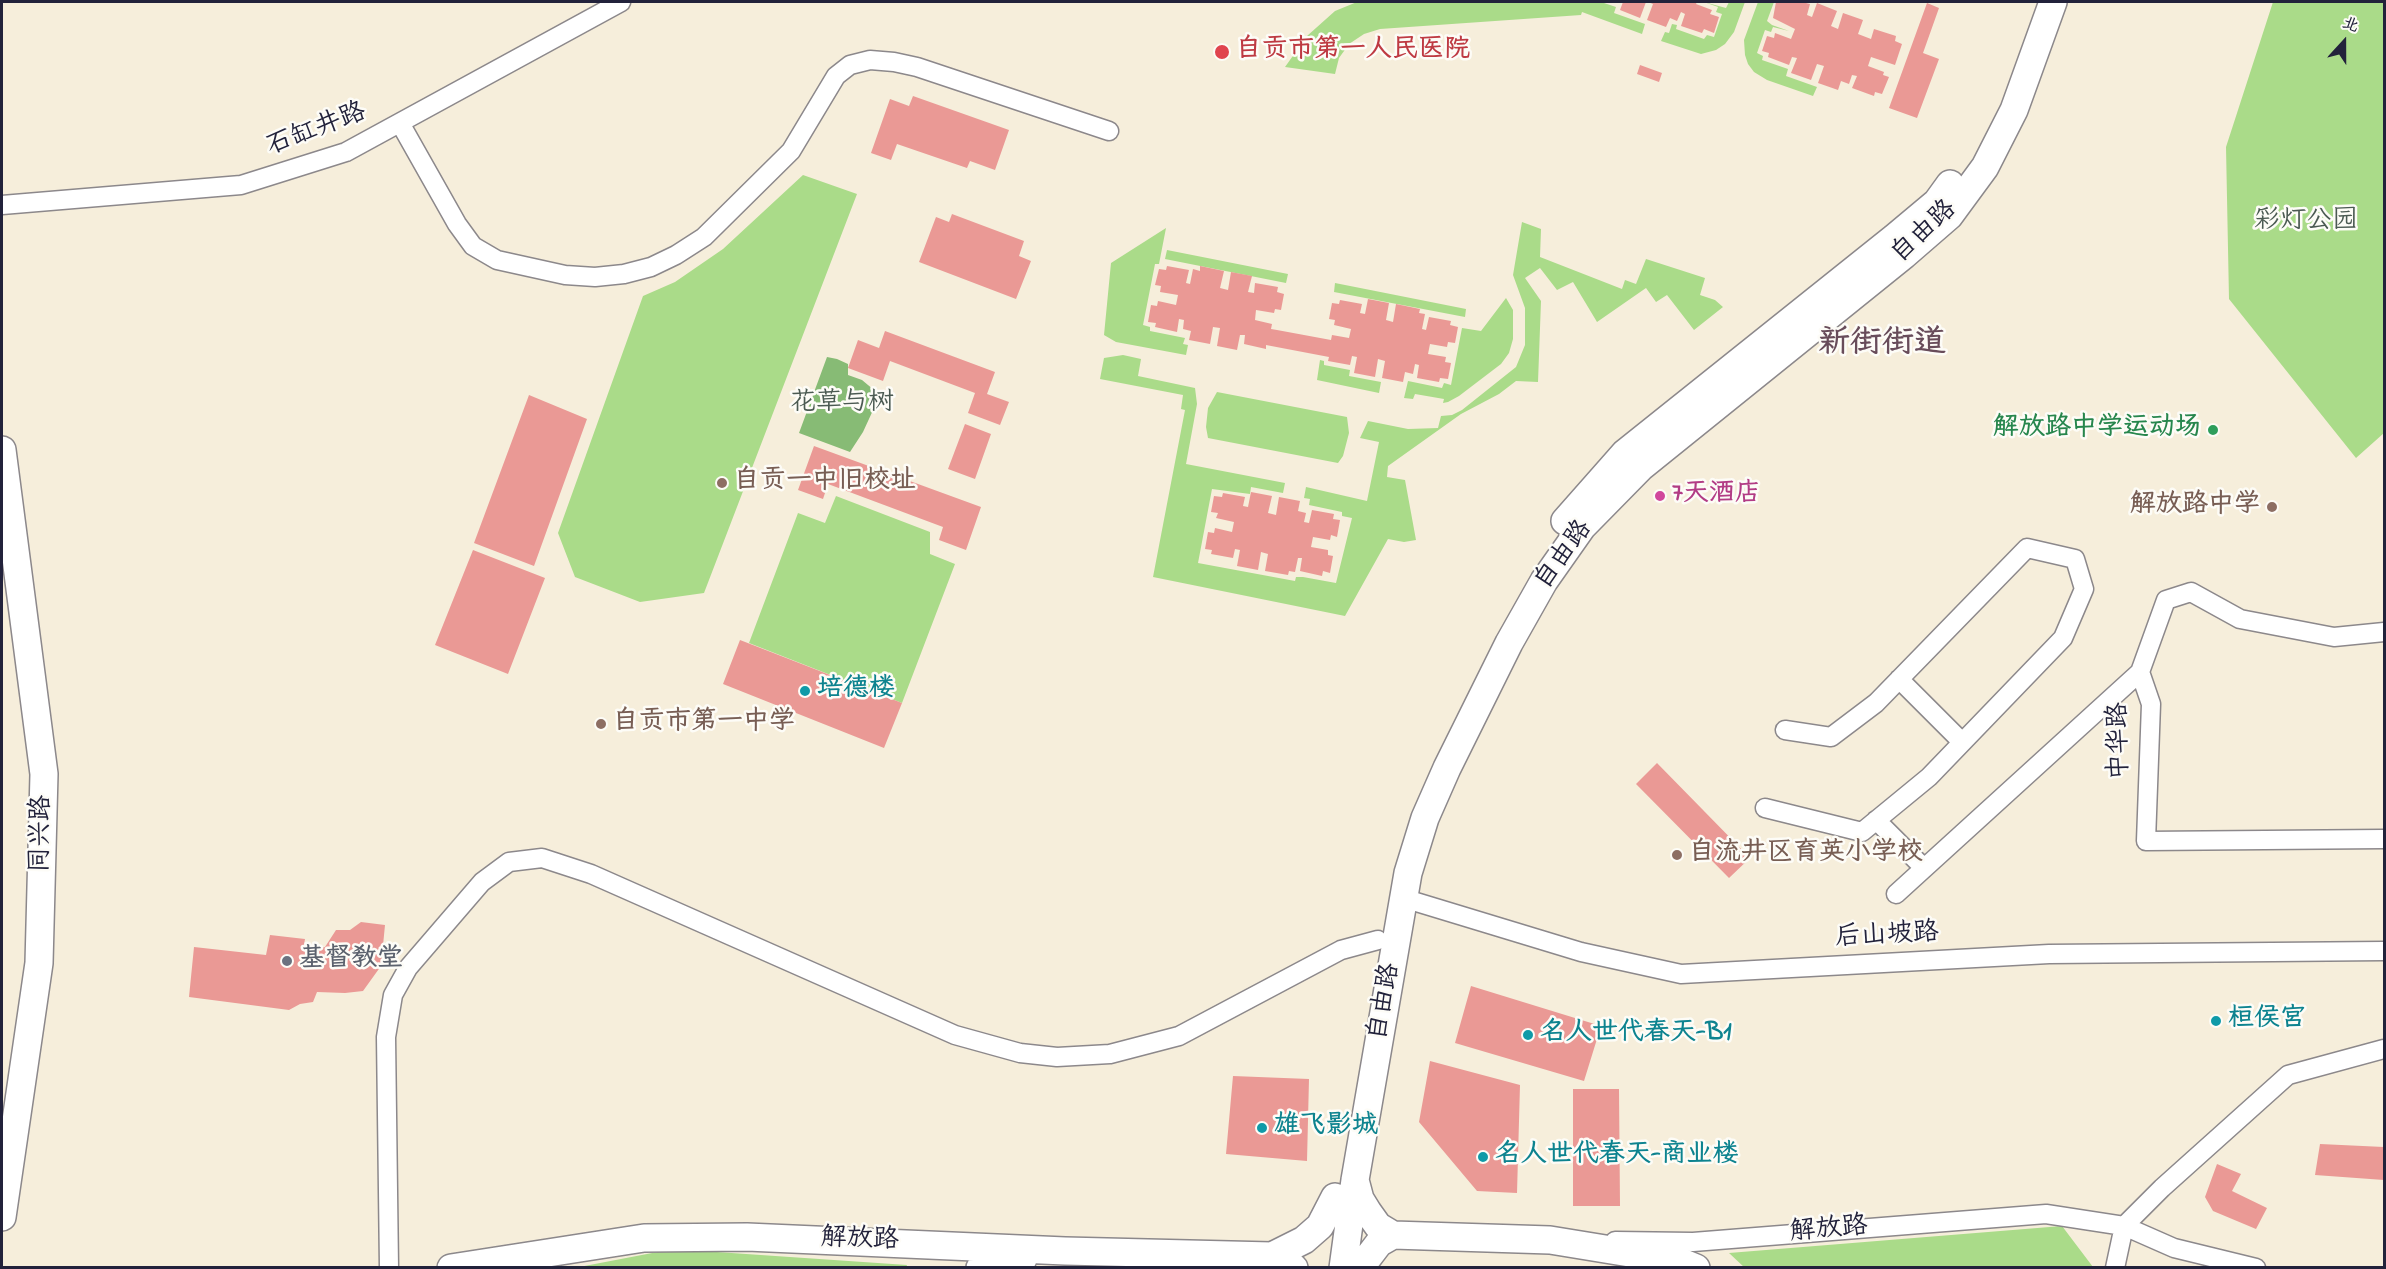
<!DOCTYPE html>
<html>
<head>
<meta charset="utf-8">
<style>
	body { margin:0 }
	#map { position:relative; width:2386px; height:1269px; overflow:hidden; background:#f6eedb; font-family:"Indie Flower","LXGW WenKai TC",sans-serif }
	canvas { display:block }
	.frame { position:absolute; inset:0; border:3px solid #22223b; pointer-events:none }
	.north { position:absolute; left:2314px; top:12px; width:60px; height:60px; -webkit-text-stroke:4px #fdfcf7; paint-order:stroke; rotate:21deg; font-size:16px; font-weight:700; line-height:24px; text-align:center; color:#22223b }
	.north::after { content:''; display:block; margin:auto; width:21px; height:27px; background:#22223b; clip-path:polygon(50% 0,100% 100%,50% 72%,0 100%) }
</style>
</head>
<body>
<div id="map">
<canvas width="2386" height="1269"></canvas>
<div class="frame"></div>
<div class="north">北</div>
</div>
<script>
const g = document.querySelector('canvas').getContext('2d');
g.lineJoin = 'round';
function fillPath(path, color) { g.fillStyle = color; g.fill(path, 'evenodd'); }
const shape = rows => new Path2D(rows.map(r => 'M' + r).join(''));
function stroke(path, color, width, dash) { g.strokeStyle = color; g.lineWidth = width; g.lineCap = dash ? 'butt' : 'round'; g.setLineDash(dash || []); g.stroke(path); }
function label(font, color, halo, rows, align = 'center') {
  g.font = font + ' "Indie Flower","LXGW WenKai TC",sans-serif'; g.lineWidth = 5; g.setLineDash([]); g.textBaseline = 'middle'; g.strokeStyle = halo; g.fillStyle = color; for (const [text, x, y, turn = 0] of rows) {
    g.save(); g.translate(x, y); g.rotate((+turn || 0) * Math.PI / 180); g.textAlign = isNaN(turn) ? turn : align; if (halo) g.strokeText(text, 0, 0); g.fillText(text, 0, 0); g.restore();
  }
}
fillPath(shape([
	[1357,2,1601,2,1616,7,1614,13,1645,24,1642,34,1582,12,1581,15,1380,29,1364,34,1349,44,1339,58,1335,74,1285,67,1307,36,1335,11],
	[1704,2,1726,8,1729,2,1745,2,1734,32,1725,44,1716,50,1701,54,1661,41,1665,32,1669,33,1672,24,1677,25,1676,29,1704,39,1707,35,1714,37,1722,14,1716,12,1718,7],
	[1758,2,1774,2,1767,21,1772,25,1789,31,1773,27,1771,32,1765,30,1757,53,1763,56,1762,60,1788,69,1786,76,1817,87,1813,96,1767,80,1754,72,1748,64,1745,55,1744,40],
	[2273,2,2384,2,2384,433,2356,458,2229,299,2226,147],
	[803,175,857,194,704,593,640,602,575,577,558,533,643,296,675,282,723,249],
	[1522,222,1541,229,1540,257,1622,289,1625,280,1636,284,1646,259,1705,278,1700,295,1715,300,1723,307,1694,330,1667,295,1656,302,1646,288,1597,322,1573,282,1557,290,1540,268,1525,278,1541,301,1538,382,1516,381,1499,394,1461,414,1388,466,1387,477,1405,480,1416,540,1404,542,1388,539,1345,616,1153,577,1185,410,1181,409,1183,395,1100,379,1104,358,1123,355,1141,359,1138,376,1195,388,1197,404,1186,464,1285,483,1283,493,1251,487,1250,494,1212,489,1198,563,1295,581,1296,577,1303,577,1336,583,1352,518,1342,516,1342,512,1309,505,1310,499,1304,498,1306,487,1367,501,1379,442,1360,438,1368,421,1408,429,1438,428,1441,416,1452,415,1462,410,1516,367,1525,345,1525,308,1513,275],
	[1166,228,1159,264,1155,264,1143,325,1150,327,1150,331,1185,338,1183,344,1188,345,1186,355,1116,342,1104,335,1111,263],
	[1167,250,1288,274,1286,283,1165,259],
	[1335,283,1466,309,1465,317,1334,292],
	[1506,298,1513,310,1513,339,1509,353,1501,364,1459,396,1448,402,1443,403,1444,399,1415,394,1413,399,1404,398,1408,381,1442,388,1444,383,1451,385,1462,328,1481,331],
	[1320,360,1324,361,1324,365,1350,370,1349,376,1381,382,1379,393,1317,380],
	[1217,392,1347,417,1349,433,1343,456,1338,463,1208,438,1206,427,1208,408],
	[836,496,930,532,930,554,955,564,902,703,749,643,798,513,825,523],
	[2062,1226,2093,1267,1745,1268,1729,1253],
	[673,1249,907,1265,906,1268,574,1268]
]), '#aadb89');
fillPath(shape([
	[827,357,837,359,848,364,848,375,862,380,880,395,863,432,850,452,799,433]
]), '#87bb75');
fillPath(shape([
	[1623,2,1646,2,1640,18,1620,10],
	[1648,2,1697,2,1696,4,1712,10,1710,14,1719,17,1714,33,1704,29,1702,33,1681,26,1685,14,1681,12,1677,21,1670,18,1666,27,1647,20,1653,4],
	[1776,2,1802,2,1810,4,1807,15,1812,17,1817,3,1837,11,1831,26,1838,29,1843,13,1863,20,1858,34,1871,39,1874,29,1896,36,1895,41,1902,44,1895,65,1871,57,1868,66,1884,72,1883,75,1889,77,1882,94,1875,92,1874,96,1852,88,1857,76,1852,75,1849,84,1841,81,1838,90,1818,83,1824,66,1817,64,1811,80,1791,73,1797,58,1792,57,1789,65,1768,57,1769,53,1762,51,1767,36,1774,38,1775,33,1791,39,1795,29,1773,18],
	[1927,3,1939,8,1923,53,1939,59,1917,118,1889,108],
	[1640,65,1662,73,1659,82,1637,74],
	[913,96,1009,130,995,170,970,161,967,168,897,144,891,160,871,153,890,99,909,106],
	[952,214,1024,241,1019,256,1031,261,1016,299,919,262,936,217,949,222],
	[1167,266,1189,270,1186,283,1190,284,1193,269,1200,271,1200,266,1224,271,1220,288,1228,290,1231,272,1252,276,1248,292,1254,293,1255,283,1278,287,1277,292,1284,294,1281,310,1275,309,1274,313,1256,310,1255,320,1272,324,1271,329,1277,330,1331,340,1332,335,1349,338,1351,329,1334,325,1335,320,1329,319,1332,303,1339,304,1340,300,1362,304,1360,313,1365,314,1368,299,1389,303,1386,320,1393,322,1396,304,1420,309,1419,313,1425,314,1422,329,1426,330,1429,317,1451,321,1450,325,1458,327,1455,343,1448,342,1447,347,1430,344,1428,354,1446,357,1445,362,1451,363,1448,379,1440,378,1439,382,1417,378,1419,365,1415,364,1413,374,1405,372,1403,382,1382,378,1385,361,1378,359,1375,377,1354,373,1357,357,1352,356,1350,365,1328,361,1329,357,1266,345,1266,349,1244,344,1245,335,1240,335,1237,350,1217,346,1220,328,1213,327,1210,344,1189,340,1191,331,1183,329,1184,320,1179,319,1177,332,1155,327,1156,323,1148,322,1151,305,1157,306,1158,301,1176,305,1178,295,1160,292,1161,286,1155,285,1159,269,1166,270],
	[885,331,995,372,987,394,1009,402,1000,425,968,413,975,393,890,361,883,381,848,368,858,340,879,348],
	[529,395,587,419,534,566,474,543],
	[965,424,991,434,975,479,948,469],
	[814,446,981,507,966,550,939,540,943,527,828,484,823,499,798,490],
	[1251,492,1272,496,1268,513,1276,515,1279,497,1300,501,1298,511,1306,513,1304,522,1309,523,1312,510,1334,514,1333,519,1340,520,1337,537,1331,535,1330,540,1313,537,1311,547,1328,550,1328,555,1333,556,1330,573,1323,571,1322,576,1300,571,1302,558,1298,558,1295,572,1289,571,1288,575,1265,571,1268,554,1261,552,1258,570,1237,566,1240,550,1235,549,1233,558,1211,554,1212,550,1205,549,1208,532,1214,533,1215,528,1232,532,1234,522,1216,518,1218,513,1211,512,1214,496,1222,497,1223,493,1245,497,1243,506,1248,507],
	[473,550,545,578,508,674,435,645],
	[740,640,902,703,884,748,723,684],
	[1657,763,1750,858,1729,878,1636,784],
	[361,922,385,925,381,966,363,991,345,993,317,992,313,1002,300,1004,289,1010,189,997,194,947,266,955,270,935,305,939,303,950,325,947,336,930,350,930],
	[1471,986,1601,1026,1584,1081,1455,1043],
	[1430,1061,1520,1085,1517,1193,1477,1191,1419,1122],
	[1233,1076,1309,1079,1307,1161,1226,1154],
	[1573,1089,1619,1089,1620,1206,1573,1206],
	[2320,1144,2384,1147,2384,1180,2315,1175],
	[2217,1164,2241,1174,2232,1191,2267,1208,2256,1229,2213,1211,2205,1197]
]), '#ea9995');
const minor = shape([
	[400,123,457,224,473,246,497,260,565,275,595,277,624,274,651,267,676,255,704,237,791,151,836,76,850,65,870,60,894,62,917,67,1109,131],
	[2,205,241,185,346,152,621,2],
	[2384,632,2334,637,2240,619,2191,592,2166,600,2140,672,2151,704,2146,841,2384,839],
	[1899,679,1962,742],
	[1765,808,1862,832,1929,777,2063,638,2084,589,2075,559,2027,548,1876,703,1831,737,1785,730],
	[1876,820,1924,868],
	[1896,894,2140,672],
	[1403,898,1581,952,1681,974,2049,954,2384,951],
	[1615,1241,1693,1242,2046,1214,2124,1226,2174,1248,2256,1268],
	[389,1268,386,1037,393,995,408,968,482,882,509,862,542,858,591,874,955,1035,1020,1053,1057,1057,1110,1054,1179,1036,1341,950,1378,940],
	[2115,1268,2124,1226,2162,1188,2288,1075,2384,1049]
]);
const secondary = shape([
	[2,450,44,774,39,963,2,1217],
	[1565,521,1625,453,1894,238,1937,202,1950,184],
	[1355,1180,1360,1199,1368,1212,1378,1226,1393,1235,1379,1243,1360,1268],
	[1393,1235,1550,1240,1679,1261,1696,1268],
	[451,1268,644,1238,747,1237,1065,1251,1272,1256],
	[980,1268,1023,1259],
	[1294,1268,1289,1263,1272,1256,1304,1240,1320,1226,1335,1197],
	[1343,1268,1355,1180,1408,873,1425,818,1447,768,1509,643,1544,581,1582,527,1641,467,1904,255,1949,216,1985,167,2014,110,2053,2]
]);
stroke(minor, '#8c888b', 21);
stroke(secondary, '#8c888b', 30);
stroke(minor, '#fff', 18);
stroke(secondary, '#fff', 27);
for (const [x, y, r, color] of [
	[1222,52,8,"#e0444e"],
	[2213,430,6,"#2e9e5b"],
	[722,483,6,"#8d6e63"],
	[1660,496,6,"#d1479c"],
	[2272,507,6,"#8d6e63"],
	[805,691,6,"#0f9aa8"],
	[601,724,6,"#8d6e63"],
	[1677,855,6,"#8d6e63"],
	[287,961,6,"#6b7280"],
	[2216,1021,6,"#0f9aa8"],
	[1528,1035,6,"#0f9aa8"],
	[1262,1128,6,"#0f9aa8"],
	[1483,1157,6,"#0f9aa8"]
]) { const dot = new Path2D(); dot.arc(x, y, r, 0, 2 * Math.PI); g.fillStyle = color; g.fill(dot); stroke(dot, '#fdfcf7', 2); }
label('bold 26px', '#be3a42', '#fdfcf7', [
	["自贡市第一人民医院",1236,52]
], 'left');
label('26px', '#22223b', '#fdfcf7', [
	["石缸井路",317,131,-21],
	["自由路",1925,233,-43],
	["自由路",1565,556,-54],
	["中华路",2121,741,-91],
	["同兴路",43,834,-89],
	["后山坡路",1887,937,-3],
	["自由路",1386,1002,-80],
	["解放路",1829,1231,-5],
	["解放路",860,1241,2]
]);
label('26px', '#4b5a52', '#fdfcf7', [
	["彩灯公园",2306,223],
	["花草与树",842,405]
]);
label('bold 26px', '#27864d', '#fdfcf7', [
	["解放路中学运动场",2201,430]
], 'right');
label('bold 26px', '#785e54', '#fdfcf7', [
	["自贡一中旧校址",734,483],
	["解放路中学",2260,507,"right"],
	["自贡市第一中学",613,724],
	["自流井区育英小学校",1689,855]
], 'left');
label('bold 26px', '#b23c85', '#fdfcf7', [
	["7天酒店",1672,496]
], 'left');
label('bold 26px', '#0d838f', '#fdfcf7', [
	["培德楼",817,691],
	["桓侯宫",2228,1021],
	["名人世代春天-B1",1540,1035],
	["雄飞影城",1274,1128],
	["名人世代春天-商业楼",1495,1157]
], 'left');
label('bold 26px', '#5b616d', '#fdfcf7', [
	["基督教堂",299,961]
], 'left');
label('bold 32px', '#684c5a', '#fdfcf7', [
	["新街街道",1882,346]
]);
</script>
</body>
</html>
